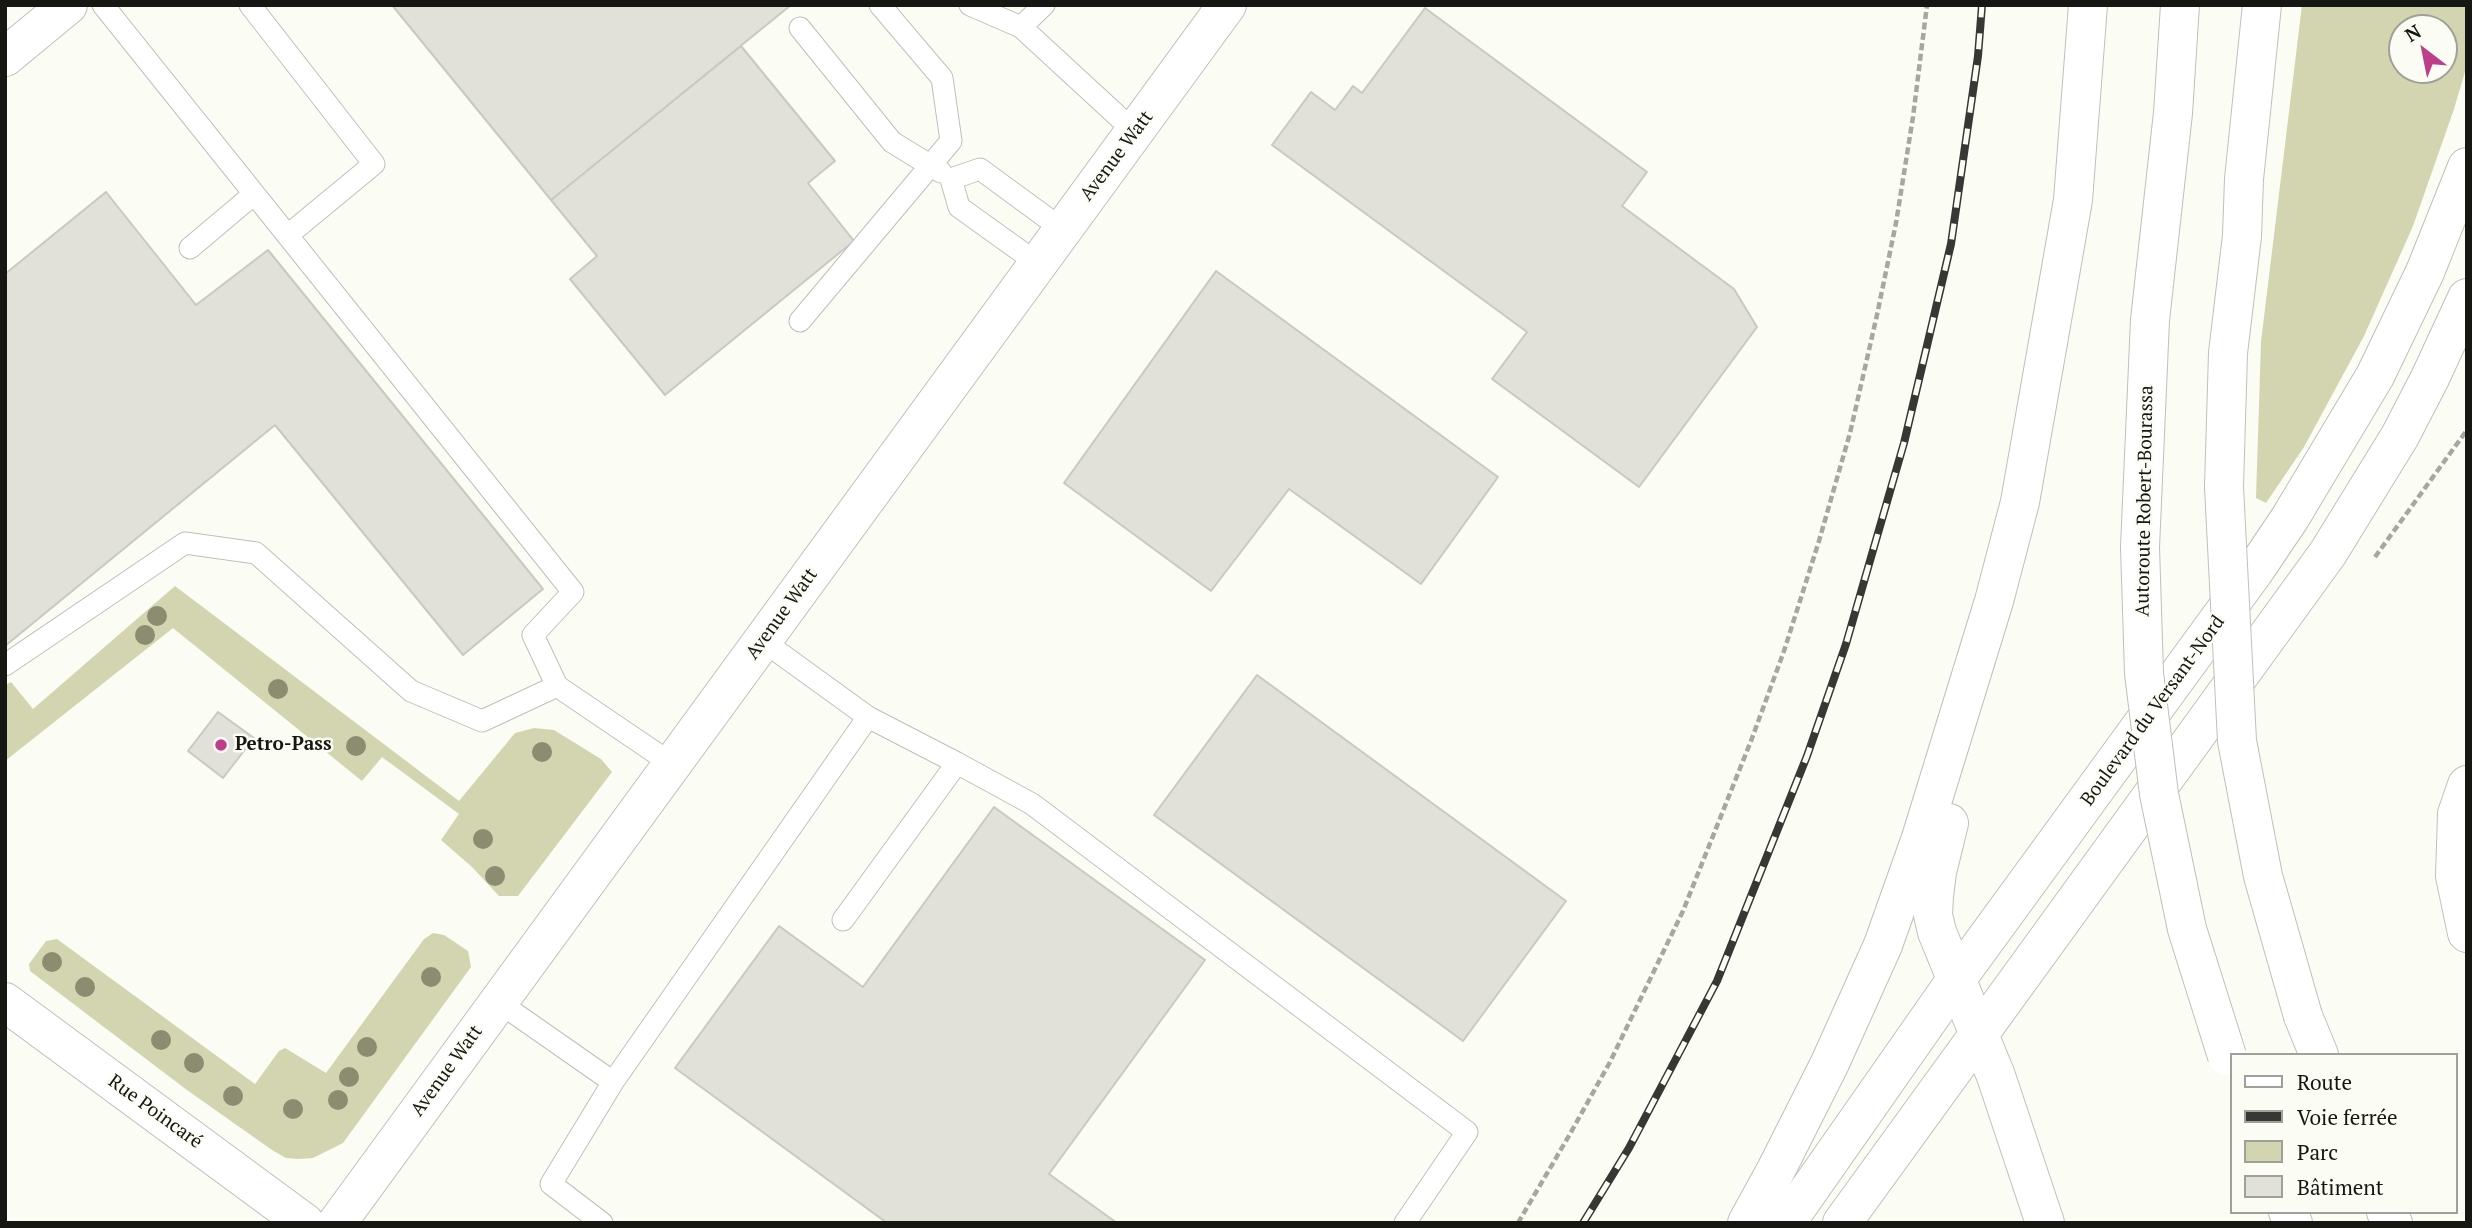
<!DOCTYPE html>
<html>
<head>
<meta charset="utf-8">
<style>
	body { margin:0 }
	#map { position:relative; width:2472px; height:1228px; overflow:hidden; background:#fbfcf3; font-family:"PT Serif",serif }
	canvas { display:block }
	.frame { position:absolute; inset:0; border:7px solid #161613; pointer-events:none }
	.legend { position:absolute; left:2230px; top:1053px; width:228px; height:161px; box-sizing:border-box; background:#fbfcf3; border:2px solid #9fa099; margin:0; padding:9px 12px; list-style:none; font-size:21px; color:#161613 }
	.legend li { display:flex; align-items:center; gap:14px; height:35px }
	.legend b { width:35px; border:2px solid #9fa099 }
	.north { position:absolute; left:2388px; top:14px; width:70px; height:70px; box-sizing:border-box; background:#fbfcf3; border:2px solid #9fa099; border-radius:50%; rotate:328deg; font-size:19px; font-weight:700; line-height:28px; text-align:center; color:#161613 }
	.north::after { content:''; display:block; margin:auto; width:24px; height:32px; background:#bf3e89; clip-path:polygon(50% 0,100% 100%,50% 72%,0 100%) }
</style>
</head>
<body>
<div id="map">
<canvas width="2472" height="1228"></canvas>
<div class="frame"></div>
<ul class="legend">
<li><b style="height:9px;background:#fff"></b>Route</li>
<li><b style="height:9px;background:#373734"></b>Voie ferrée</li>
<li><b style="height:19px;background:#d2d5b0"></b>Parc</li>
<li><b style="height:19px;background:#e1e1d9"></b>Bâtiment</li>
</ul>
<div class="north">N</div>
</div>
<script>
const g = document.querySelector('canvas').getContext('2d');
g.lineJoin = 'round';
function fillPath(path, color) { g.fillStyle = color; g.fill(path, 'evenodd'); }
const shape = rows => new Path2D(rows.map(r => 'M' + r).join(''));
function stroke(path, color, width, dash) { g.strokeStyle = color; g.lineWidth = width; g.lineCap = dash ? 'butt' : 'round'; g.setLineDash(dash || []); g.stroke(path); }
function label(font, color, halo, rows, align = 'center') {
  g.font = font + ' "PT Serif",serif'; g.lineWidth = 5; g.setLineDash([]); g.textBaseline = 'middle'; g.strokeStyle = halo; g.fillStyle = color; for (const [text, x, y, turn = 0] of rows) {
    g.save(); g.translate(x, y); g.rotate((+turn || 0) * Math.PI / 180); g.textAlign = isNaN(turn) ? turn : align; if (halo) g.strokeText(text, 0, 0); g.fillText(text, 0, 0); g.restore();
  }
}
fillPath(shape([
	[2302,5,2467,5,2467,65,2454,109,2413,226,2364,336,2304,447,2266,503,2256,498,2261,342],
	[2402,28,2444,28,2444,70,2402,70],
	[175,586,459,801,515,733,534,728,554,730,601,759,612,772,518,896,499,896,472,867,441,840,459,814,382,757,362,781,173,628,5,761,5,685,11,682,33,709],
	[433,933,444,935,468,951,471,967,343,1143,313,1158,298,1159,286,1158,272,1150,187,1090,30,971,29,964,46,941,57,939,255,1084,279,1051,285,1048,326,1073,424,939]
]), '#d2d5b0');
const building = shape([
	[392,5,791,5,551,200,392,5],
	[1425,8,1647,172,1622,206,1734,289,1757,327,1639,487,1492,379,1527,332,1272,145,1311,92,1335,110,1353,86,1362,93,1425,8],
	[741,46,835,161,808,183,854,241,665,395,570,279,597,256,551,200,741,46],
	[106,192,196,305,268,250,543,589,463,655,275,425,5,646,5,274,106,192],
	[1216,271,1498,477,1421,584,1289,489,1211,591,1064,483,1216,271],
	[1257,675,1566,901,1463,1041,1154,815,1257,675],
	[218,712,254,738,223,778,188,751,218,712],
	[994,807,1205,960,1049,1174,1117,1223,887,1223,675,1068,779,926,863,987,994,807]
]);
fillPath(building, '#e1e1d9');
stroke(building, '#c8c9c0', 2);
const lane = shape([
	[103,5,573,592,533,635,557,686],
	[250,5,374,164,288,235],
	[970,5,1021,27],
	[1044,5,1021,27,1135,132],
	[800,28,892,142,941,172],
	[190,248,254,194],
	[1037,263,959,207,951,179,980,169,1062,229],
	[800,321,951,141,942,78,880,5],
	[5,665,185,543,256,553,411,691,482,721,557,686,672,764],
	[957,763,1032,804,1467,1132,1405,1223],
	[843,920,957,763,868,717],
	[497,1001,613,1082,868,717,763,641],
	[602,1223,551,1184,613,1082]
]);
const street = shape([
	[5,57,68,5],
	[2467,785,2457,814,2455,876,2467,933],
	[5,1002,305,1223]
]);
const secondary = shape([
	[337,1223,1227,5],
	[1786,1223,1956,980,2255,570,2290,518,2375,376,2425,272,2467,167],
	[1842,1223,2328,553,2400,436,2430,378,2467,298]
]);
const highway = shape([
	[2224,487,2228,353,2242,236,2244,179,2262,5],
	[2140,547,2150,320,2173,113,2180,5],
	[1949,823,1937,872,1934,896,1933,915,1937,932,1996,1076,2045,1223],
	[2303,1016,2319,1055],
	[2288,1212,2293,1223],
	[2386,1212,2393,1223],
	[1747,1223,1775,1172,1830,1063,1883,945,1921,838,1994,601,2020,502,2073,200,2088,5]
]);
stroke(lane, '#bfc0b8', 23);
stroke(street, '#bfc0b8', 40);
stroke(secondary, '#bfc0b8', 40);
stroke(highway, '#bfc0b8', 40);
stroke(shape([
	[2375,557,2467,430],
	[1518,1223,1570,1134,1610,1062,1683,911,1751,741,1784,651,1819,541,1850,433,1877,315,1896,223,1913,117,1927,5]
]), '#a7a7a0', 4.5, [7, 3.5]);
stroke(lane, '#fff', 21);
stroke(street, '#fff', 38);
stroke(secondary, '#fff', 38);
stroke(highway, '#fff', 38);
const rail = shape([
	[1583,1223,1629,1148,1717,981,1807,756,1846,644,1904,443,1951,244,1978,56,1982,5]
]);
stroke(rail, '#373734', 8);
stroke(rail, '#fbfcf3', 5, [16]);
const highwayBridge = shape([
	[2224,487,2237,741,2263,876,2303,1016],
	[2140,547,2144,673,2159,794,2187,929,2227,1056]
]);
stroke(highwayBridge, '#bfc0b8', 40, []);
stroke(highwayBridge, '#fff', 38);
g.fillStyle = '#8c8d70';
for (const [x, y] of [
	[157,616],
	[145,635],
	[278,689],
	[356,746],
	[542,752],
	[483,839],
	[495,876],
	[52,962],
	[431,977],
	[85,987],
	[161,1040],
	[367,1047],
	[194,1063],
	[349,1077],
	[233,1096],
	[338,1100],
	[293,1109]
]) { g.beginPath(); g.arc(x, y, 10, 0, 2 * Math.PI); g.fill(); }
for (const [x, y, r, color] of [
	[221,745,7,"#bf3e89"]
]) { const dot = new Path2D(); dot.arc(x, y, r, 0, 2 * Math.PI); g.fillStyle = color; g.fill(dot); stroke(dot, '#fbfcf3', 2.5); }
label('19px', '#161613', '#fbfcf3', [
	["Avenue Watt",1117,156,-53],
	["Autoroute Robert-Bourassa",2145,501,-89],
	["Avenue Watt",782,614,-54],
	["Boulevard du Versant-Nord",2153,711,-54],
	["Avenue Watt",447,1071,-54],
	["Rue Poincaré",155,1112,36]
]);
label('bold 19px', '#161613', '#fbfcf3', [
	["Petro-Pass",235,745]
], 'left');
</script>
</body>
</html>
